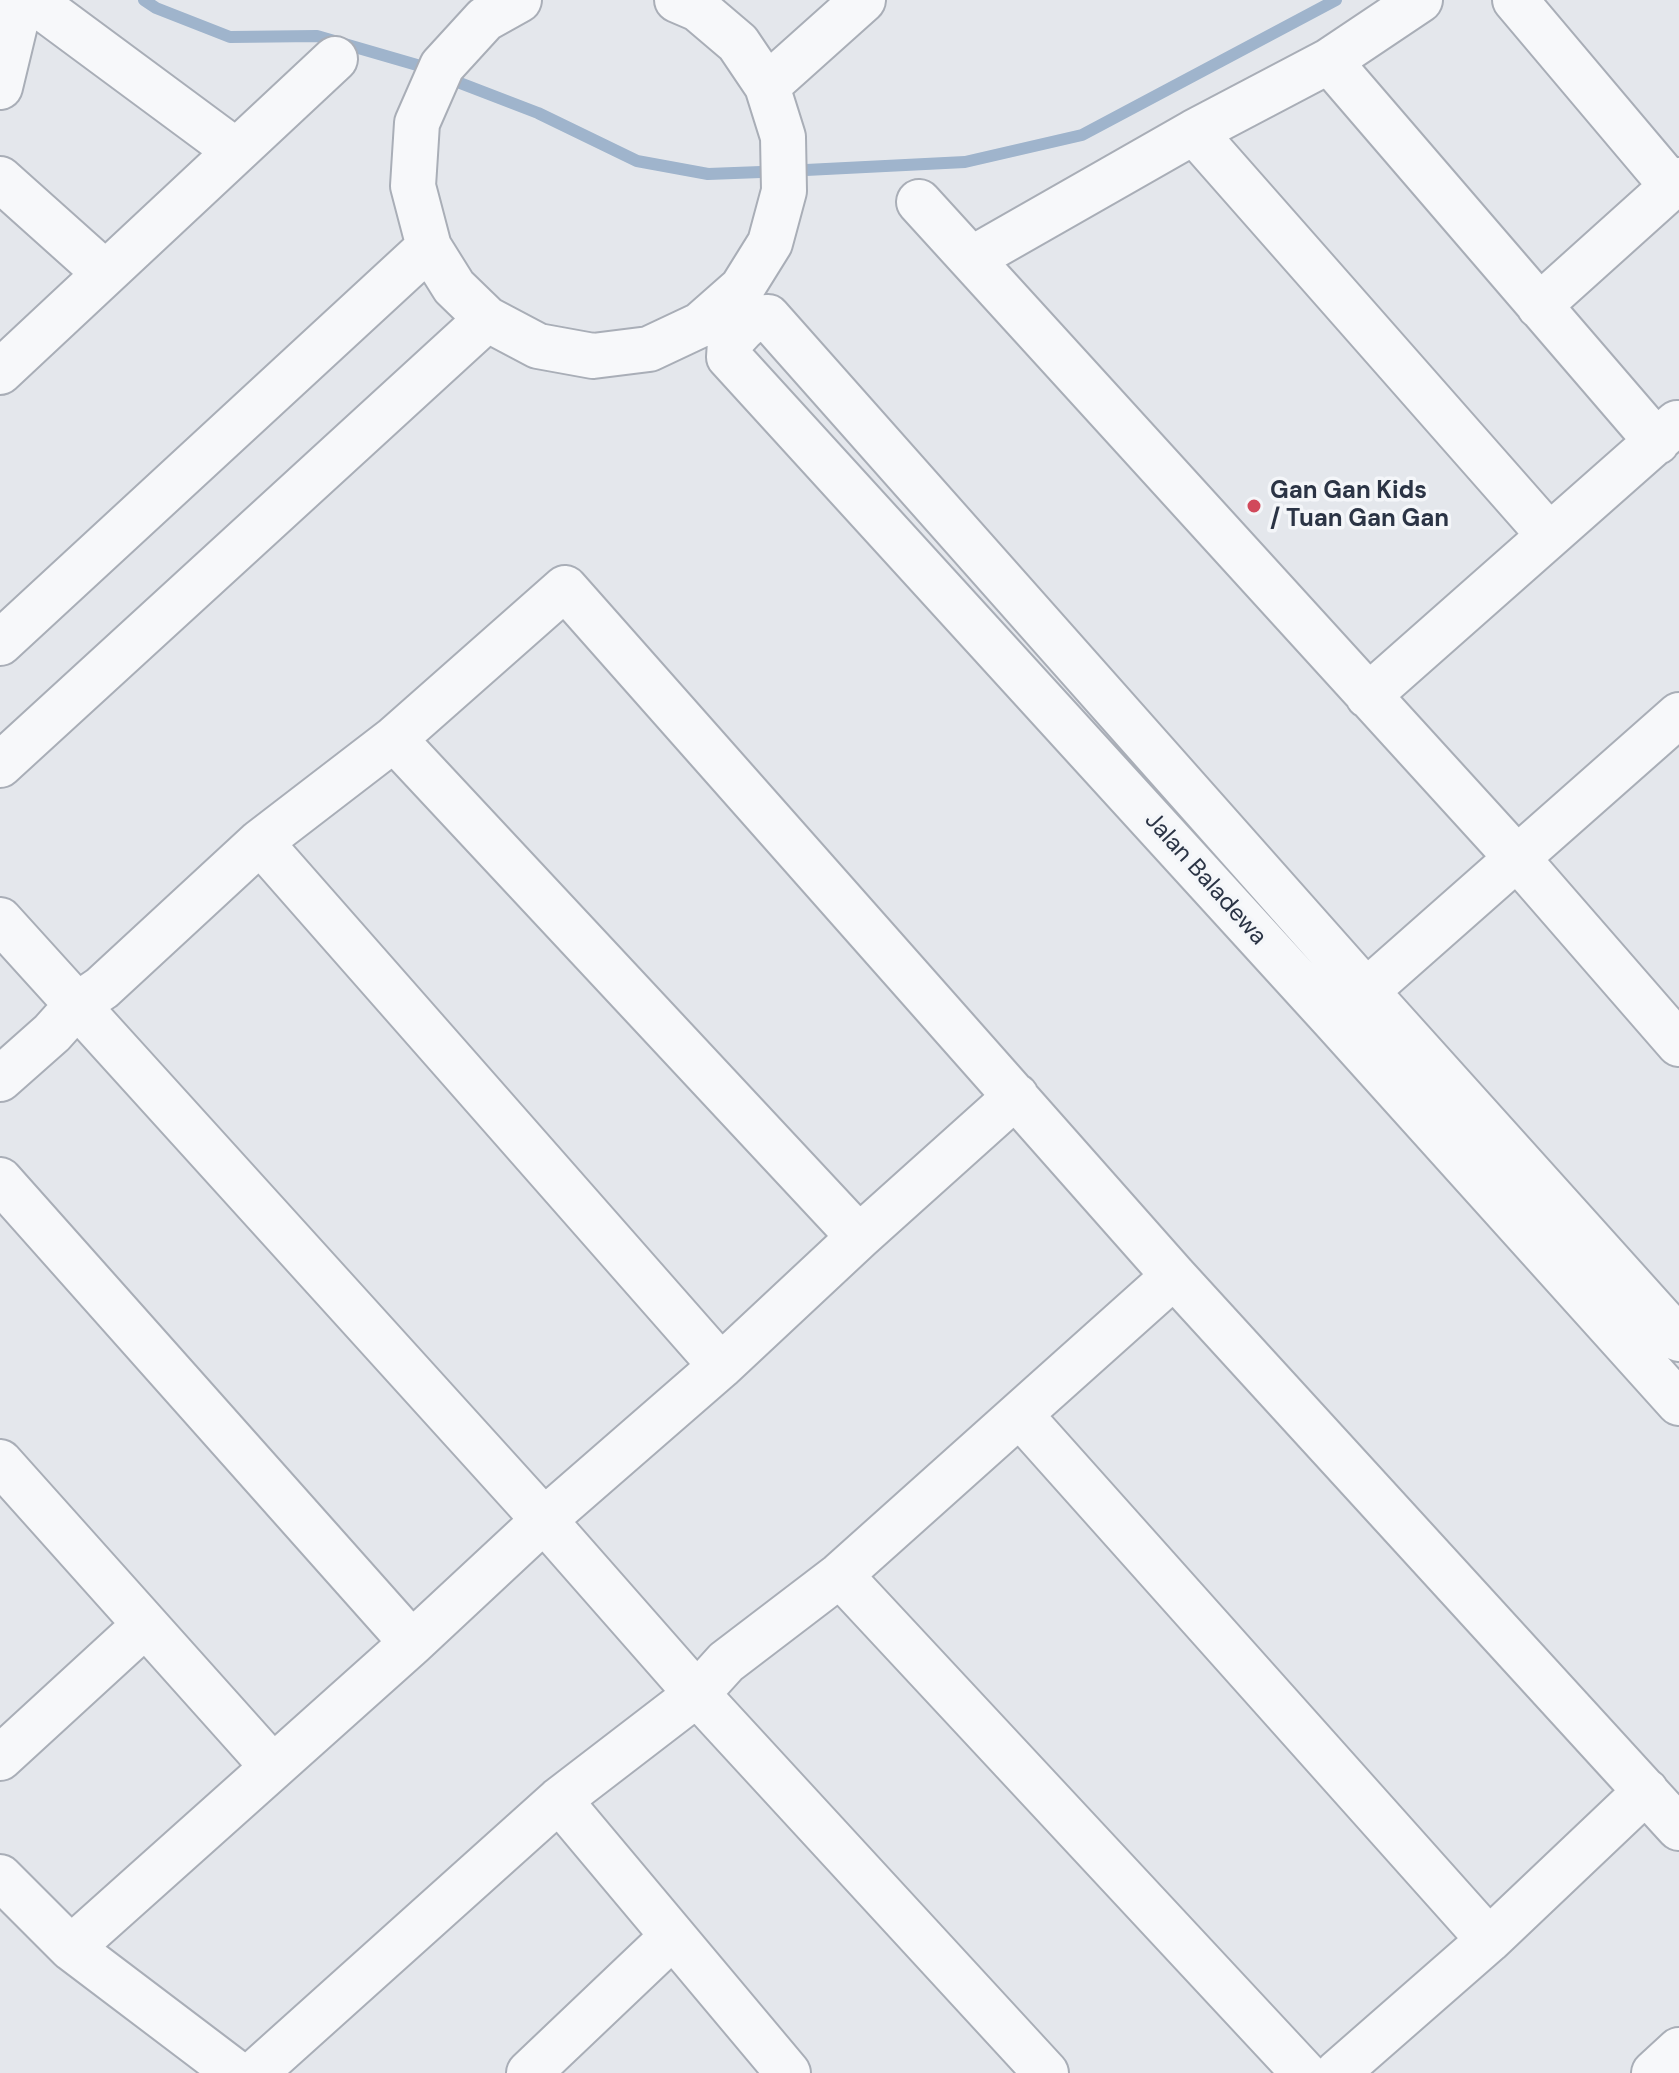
<!DOCTYPE html>
<html>
<head>
<meta charset="utf-8">
<style>
	body { margin:0 }
	canvas { display:block; background:#e4e7ec }
</style>
</head>
<body>
<canvas width="1679" height="2073"></canvas>
<script>
const g = document.querySelector('canvas').getContext('2d');
g.lineJoin = 'round';
const shape = rows => new Path2D(rows.map(r => 'M' + r).join(''));
function stroke(path, color, width, dash) { g.strokeStyle = color; g.lineWidth = width; g.lineCap = dash ? 'butt' : 'round'; g.setLineDash(dash || []); g.stroke(path); }
function label(font, color, halo, rows, align = 'center') {
  g.font = font + ' "DM Sans",sans-serif'; g.lineWidth = 7; g.setLineDash([]); g.textBaseline = 'middle'; g.strokeStyle = halo; g.fillStyle = color; for (const [text, x, y, turn = 0] of rows) {
    g.save(); g.translate(x, y); g.rotate((+turn || 0) * Math.PI / 180); g.textAlign = isNaN(turn) ? turn : align; if (halo) g.strokeText(text, 0, 0); g.fillText(text, 0, 0); g.restore();
  }
}
stroke(shape([
	[144,0,156,8,230,37,317,36,417,65],
	[460,83,538,113,637,161,708,174,761,172],
	[806,170,965,162,1082,135,1336,0]
]), '#9fb4cc', 12);
const minor = shape([
	[32,0,236,151],
	[519,0,485,19,442,66,417,123,413,186,429,247,454,287,487,319,538,346,593,356,649,349,700,325,742,288,770,243,784,191,783,137,767,86,738,43,698,9,677,0],
	[1515,0,1672,186],
	[1329,61,1657,442],
	[767,86,863,0],
	[0,87,21,0],
	[1194,132,1549,535],
	[0,179,105,273],
	[919,202,1517,858,1679,1044],
	[973,258,1194,132,1329,61,1420,0],
	[1539,306,1679,180],
	[0,372,335,59],
	[0,643,429,247],
	[1368,696,1677,423],
	[394,739,859,1237],
	[0,765,487,319],
	[260,842,721,1366],
	[0,920,544,1520,697,1694,1046,2073],
	[1345,1010,1679,715],
	[0,1079,52,1033,77,1005,102,988,260,842,394,739,565,588,1174,1276,1679,1828],
	[0,1180,412,1643],
	[1679,1339,1366,991,768,317,754,318,742,329,730,342,729,357,1334,1020,1679,1403],
	[1020,1415,1489,1940],
	[0,1462,273,1767],
	[840,1575,1304,2073],
	[0,1758,145,1625],
	[559,1800,788,2073],
	[0,1877,71,1948,236,2073],
	[71,1948,412,1643,544,1520,721,1366,859,1237,1016,1096],
	[255,2073,559,1800,697,1694,726,1662,840,1575,1174,1276],
	[529,2073,672,1937],
	[1337,2073,1489,1940,1646,1791],
	[1654,2073,1679,2050]
]);
stroke(minor, '#a9aeb7', 48);
stroke(minor, '#f7f8fa', 44);
for (const [x, y, r, color] of [
	[1254,506,8,"#d1495b"]
]) { const dot = new Path2D(); dot.arc(x, y, r, 0, 2 * Math.PI); g.fillStyle = color; g.fill(dot); stroke(dot, '#f4f6f9', 3); }
label('bold 24px', '#2b3445', '#f4f6f9', [
	["Gan Gan Kids",1270,492],
	["/ Tuan Gan Gan",1270,520]
], 'left');
label('24px', '#2b3445', '#f4f6f9', [
	["Jalan Baladewa",1205,879,48]
]);
</script>
</body>
</html>
